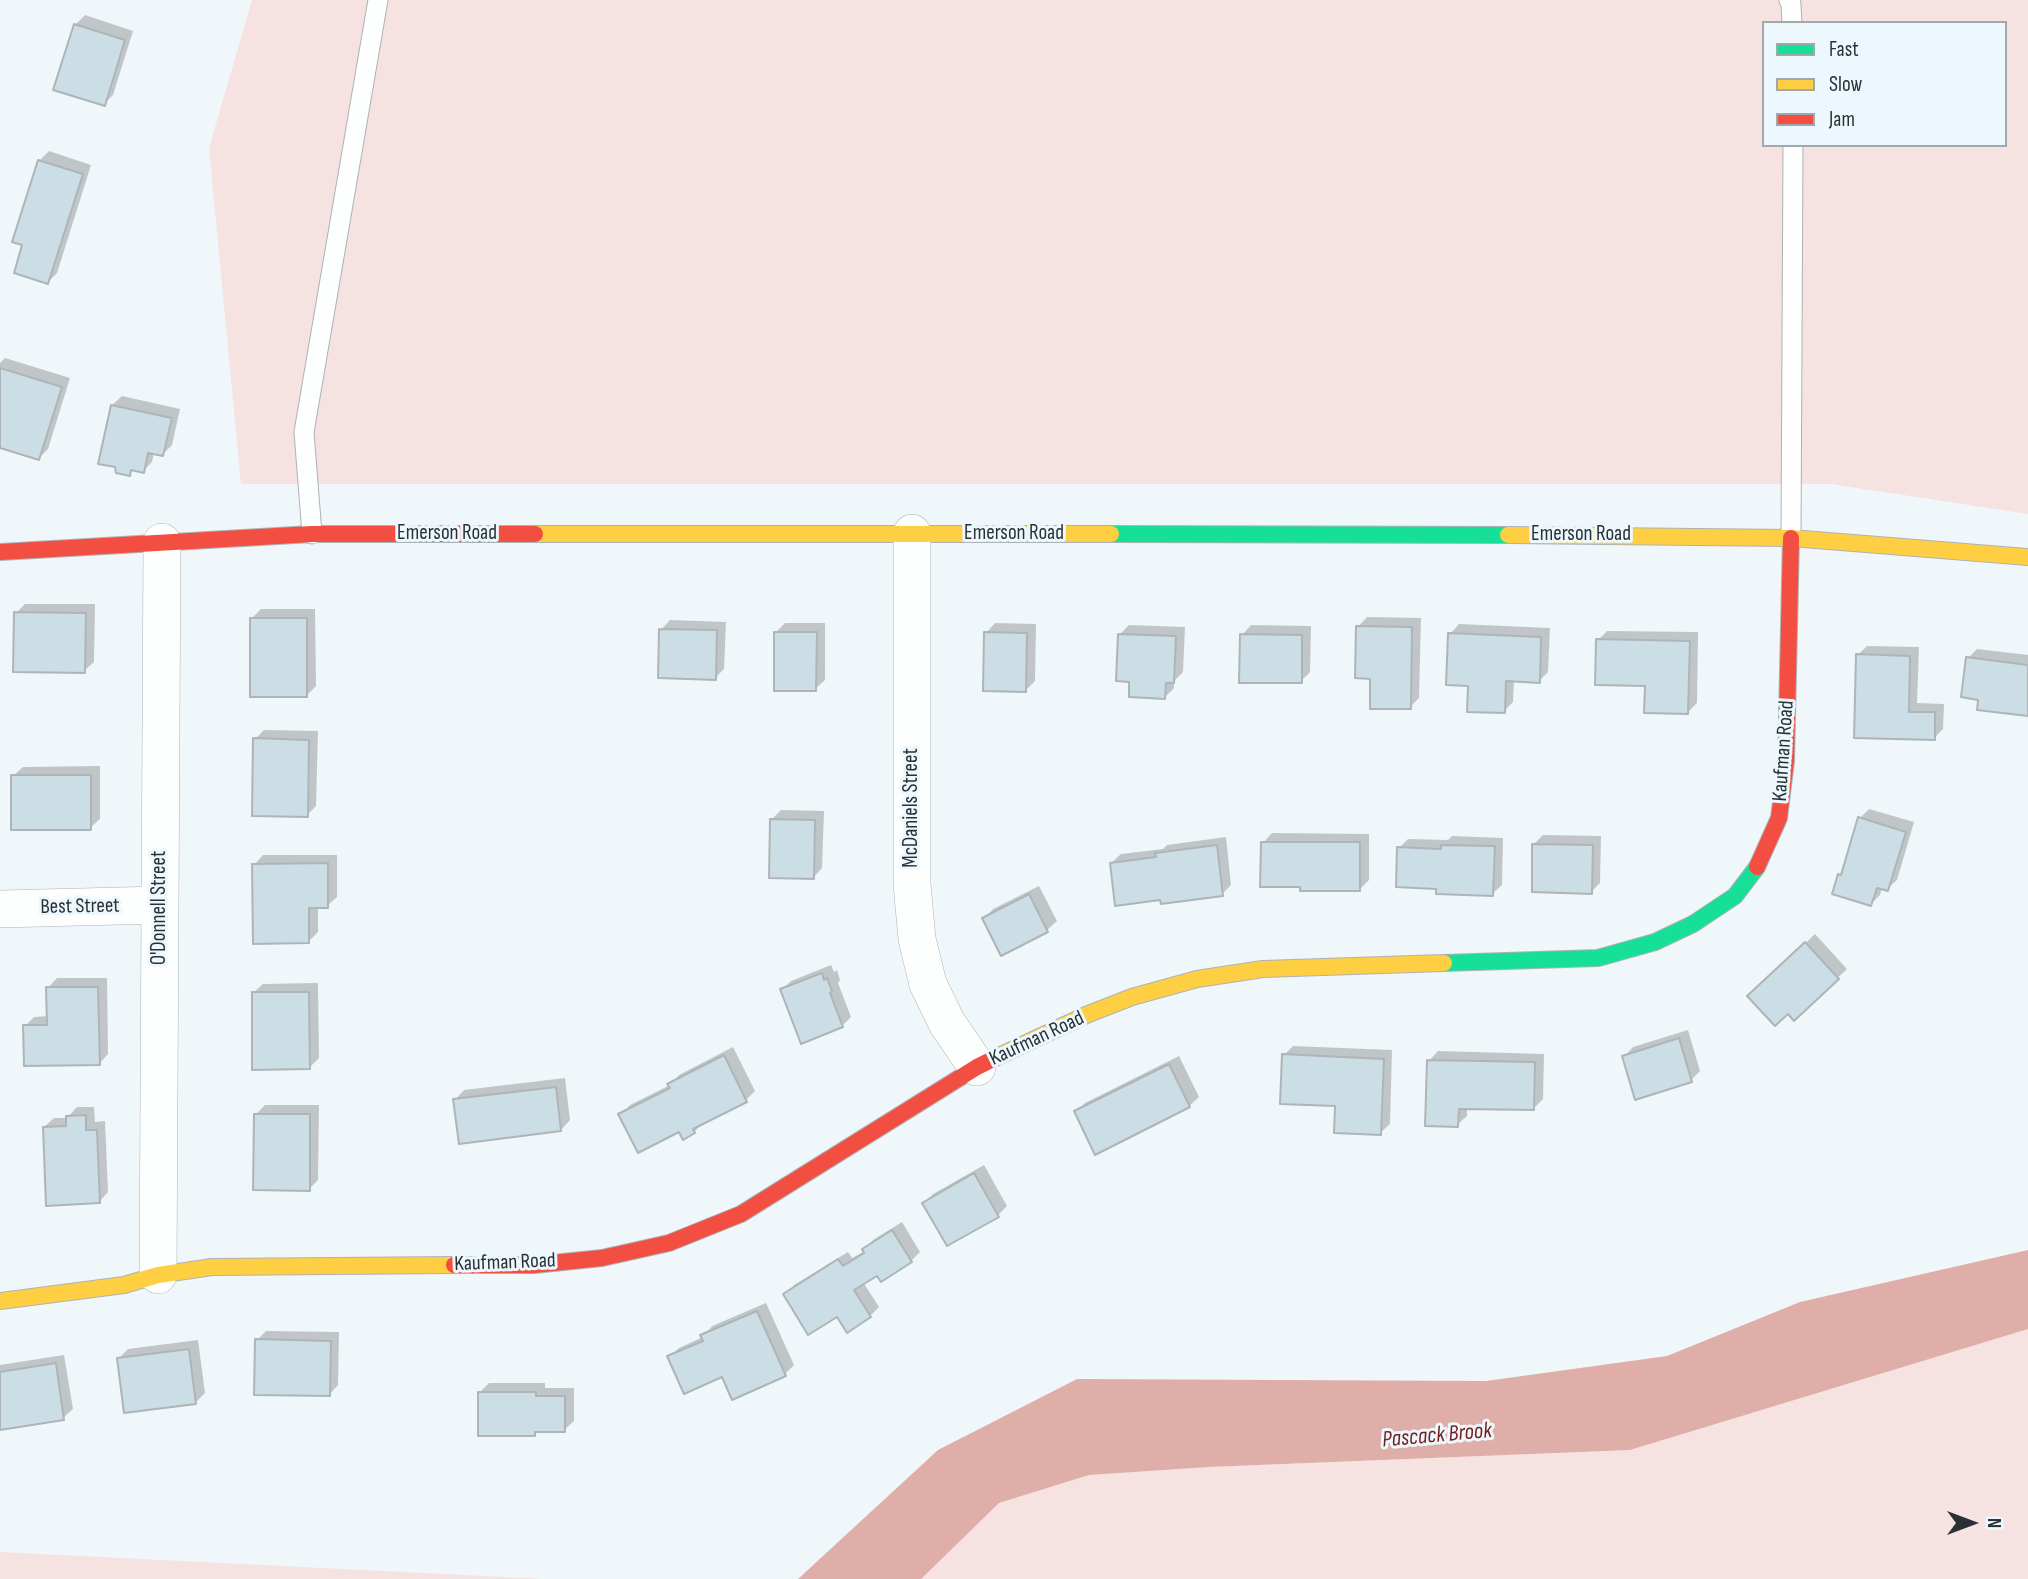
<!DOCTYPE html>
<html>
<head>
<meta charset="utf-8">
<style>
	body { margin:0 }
	#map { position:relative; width:2028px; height:1579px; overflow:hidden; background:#f0f7fa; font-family:"Sofia Sans Condensed",sans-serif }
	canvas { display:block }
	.legend { position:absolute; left:1762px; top:21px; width:245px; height:126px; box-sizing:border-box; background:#ecf8fe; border:2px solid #9ea8ad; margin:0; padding:9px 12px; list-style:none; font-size:21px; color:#2a3033 }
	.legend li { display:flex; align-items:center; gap:14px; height:35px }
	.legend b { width:35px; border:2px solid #9ea8ad }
	.north { position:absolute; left:1937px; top:1488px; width:70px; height:70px; -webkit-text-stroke:5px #ecf8fe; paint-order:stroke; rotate:90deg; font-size:19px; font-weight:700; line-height:28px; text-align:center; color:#2a3033 }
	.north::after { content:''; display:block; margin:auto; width:24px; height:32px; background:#2a3033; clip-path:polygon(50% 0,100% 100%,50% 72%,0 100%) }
</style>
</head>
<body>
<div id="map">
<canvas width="2028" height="1579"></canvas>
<ul class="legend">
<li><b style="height:9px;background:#16e098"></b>Fast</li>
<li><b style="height:9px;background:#ffcf43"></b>Slow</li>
<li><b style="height:9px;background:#f24e42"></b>Jam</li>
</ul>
<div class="north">N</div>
</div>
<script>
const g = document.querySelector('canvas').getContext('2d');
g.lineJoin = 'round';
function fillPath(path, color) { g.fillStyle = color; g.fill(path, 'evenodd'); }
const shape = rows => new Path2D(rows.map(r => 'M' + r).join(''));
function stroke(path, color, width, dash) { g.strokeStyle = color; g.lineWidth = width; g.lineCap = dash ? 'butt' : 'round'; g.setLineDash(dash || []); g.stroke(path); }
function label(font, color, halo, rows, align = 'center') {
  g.font = font + ' "Sofia Sans Condensed",sans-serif'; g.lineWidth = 6; g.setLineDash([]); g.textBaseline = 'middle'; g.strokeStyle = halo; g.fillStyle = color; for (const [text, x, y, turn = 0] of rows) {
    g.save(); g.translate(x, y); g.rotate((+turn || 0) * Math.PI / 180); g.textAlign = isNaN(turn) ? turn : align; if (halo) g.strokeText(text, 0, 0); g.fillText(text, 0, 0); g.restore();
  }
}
fillPath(shape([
	[252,0,2028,0,2028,514,1831,484,241,484,209,148],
	[1764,23,2005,23,2005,145,1764,145],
	[2028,1329,2028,1579,813,1579,999,1503,1089,1475,1209,1467,1630,1450],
	[0,1552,545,1579,0,1579]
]), '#f6e2e1');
fillPath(shape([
	[2028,1250,2028,1329,1630,1450,1209,1467,1089,1475,999,1503,921,1579,798,1579,938,1450,1077,1379,1486,1381,1667,1356,1800,1302]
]), '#dfaea8');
fillPath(shape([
	[85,15,133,31,113,95,104,104,75,25],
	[49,151,91,165,57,273,48,282,25,244,39,161],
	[5,358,70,378,48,449,39,458,0,446,0,363],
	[122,396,180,409,172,445,163,454,154,452,152,462,143,471,134,469,129,474,112,405],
	[25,604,95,604,94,662,84,671,16,613],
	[261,609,315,609,316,686,307,695,252,618],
	[1367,617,1421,618,1419,698,1410,707,1372,677,1358,627],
	[670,620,726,622,724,669,715,678,661,630],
	[785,623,825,623,825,680,815,689,776,632],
	[995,623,1036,624,1035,681,1026,690,986,633],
	[1459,624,1550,628,1548,672,1539,681,1514,680,1513,702,1504,711,1470,684,1450,634],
	[1129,625,1185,627,1183,672,1174,681,1174,688,1165,697,1130,680,1119,635],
	[1251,625,1311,626,1310,672,1301,681,1242,635],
	[1607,631,1698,632,1697,703,1688,712,1647,684,1598,640],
	[1867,646,1919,647,1917,703,1944,704,1943,729,1934,738,1856,737,1858,655],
	[1977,649,2028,655,2028,715,1980,698,1968,658],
	[264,730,318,731,316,806,307,815,255,739],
	[100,766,100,819,90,828,13,776,23,767],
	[1869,809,1914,822,1897,880,1887,889,1882,888,1880,895,1871,904,1839,875,1844,870,1860,818],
	[781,810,824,811,822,868,813,878,772,819],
	[1272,833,1369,834,1369,880,1359,890,1302,886,1263,843],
	[1543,835,1601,836,1600,883,1591,892,1534,844],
	[1452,836,1503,838,1502,885,1492,894,1438,887,1399,848,1408,839,1448,840],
	[1226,837,1231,885,1222,894,1111,863,1121,854,1163,849,1167,845],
	[263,855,337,855,337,897,327,906,318,906,318,932,308,942,254,865],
	[1039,886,1057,921,1047,930,1001,954,984,919,993,909],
	[1815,934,1847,969,1794,1019,1788,1012,1750,996],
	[831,965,834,972,837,970,840,980,838,983,851,1017,842,1026,782,990,791,981],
	[57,978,107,978,108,1054,99,1064,25,1026,34,1017,49,1016,48,988],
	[318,983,319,1058,310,1067,253,993,263,984],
	[1688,1030,1700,1071,1691,1080,1624,1057,1633,1047],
	[1293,1046,1392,1050,1390,1124,1380,1133,1337,1105,1284,1055],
	[733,1047,755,1091,746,1100,703,1123,694,1132,621,1115,630,1105,670,1085,679,1075],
	[1438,1051,1544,1054,1543,1099,1533,1109,1467,1107,1467,1116,1457,1125,1429,1061],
	[1179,1056,1199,1097,1189,1106,1076,1112,1085,1103],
	[565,1078,570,1120,561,1130,455,1100,464,1090],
	[265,1105,319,1105,318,1180,309,1189,256,1114],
	[77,1107,94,1107,95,1122,105,1121,108,1192,99,1202,44,1127,54,1118,67,1118],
	[984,1165,1007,1206,998,1215,924,1203,933,1194],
	[902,1222,920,1252,911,1261,877,1273,863,1282,879,1307,870,1316,838,1314,785,1295,794,1285,848,1252,852,1258,865,1251,873,1240],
	[766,1303,794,1365,785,1374,723,1375,669,1357,679,1348,703,1337,712,1326],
	[266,1331,339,1332,338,1385,329,1395,257,1340],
	[198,1340,205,1393,196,1402,119,1358,128,1349],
	[64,1355,73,1409,63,1418,0,1428,0,1365],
	[489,1383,545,1383,545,1388,574,1388,574,1421,564,1430,538,1430,534,1434,480,1392]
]), '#0003');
const building = shape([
	[74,24,125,40,105,106,53,90,74,24],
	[38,160,83,174,48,284,14,273,22,245,12,242,38,160],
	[0,368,62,387,39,460,0,448,0,368],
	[111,405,172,418,163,456,148,453,144,473,131,470,130,476,116,473,115,467,98,464,111,405],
	[14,612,86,613,85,673,13,672,14,612],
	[250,618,307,618,307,697,250,697,250,618],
	[1356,626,1412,627,1411,709,1370,709,1370,679,1355,678,1356,626],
	[659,629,717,630,716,680,658,678,659,629],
	[774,632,817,632,816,691,774,691,774,632],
	[984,632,1027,633,1026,692,983,691,984,632],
	[1448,633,1541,637,1540,683,1506,681,1505,713,1467,712,1468,686,1446,685,1448,633],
	[1118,634,1176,636,1174,683,1166,683,1165,699,1129,697,1129,682,1116,681,1118,634],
	[1240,634,1302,635,1302,683,1239,683,1240,634],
	[1596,639,1690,641,1688,714,1644,713,1645,686,1595,685,1596,639],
	[1856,654,1910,656,1909,712,1935,712,1935,740,1854,738,1856,654],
	[1966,657,2028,665,2028,716,1977,710,1978,700,1961,697,1966,657],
	[253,738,309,740,308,817,252,816,253,738],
	[11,775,91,775,91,830,11,830,11,775],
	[1858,817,1906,832,1888,891,1877,888,1871,906,1832,894,1838,874,1841,875,1858,817],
	[770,819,815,820,814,879,769,878,770,819],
	[1261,842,1360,842,1360,891,1300,891,1300,887,1260,887,1261,842],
	[1532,844,1593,845,1592,894,1532,892,1532,844],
	[1217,845,1223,896,1161,904,1160,900,1115,906,1110,863,1156,857,1155,853,1217,845],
	[1441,845,1495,846,1493,896,1436,894,1436,889,1396,887,1397,847,1441,849,1441,845],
	[328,863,328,908,309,908,309,943,253,944,252,864,328,863],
	[1029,894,1048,932,1001,956,982,918,1029,894],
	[1805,942,1839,979,1794,1021,1788,1014,1775,1026,1747,996,1805,942],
	[822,973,824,980,827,978,832,991,830,993,843,1027,801,1044,780,989,822,973],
	[46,987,98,987,100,1065,24,1066,23,1025,47,1025,46,987],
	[252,992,309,992,310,1069,252,1070,252,992],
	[1679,1038,1692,1082,1635,1100,1622,1056,1679,1038],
	[1282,1054,1384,1059,1381,1135,1334,1133,1335,1106,1280,1104,1282,1054],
	[724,1055,747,1102,693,1129,695,1133,683,1140,679,1132,638,1153,618,1114,670,1088,667,1084,724,1055],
	[1427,1060,1535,1062,1534,1110,1459,1109,1458,1127,1425,1126,1427,1060],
	[1169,1064,1190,1107,1095,1155,1074,1111,1169,1064],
	[556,1087,561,1131,459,1144,453,1099,556,1087],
	[254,1114,310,1114,310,1191,253,1190,254,1114],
	[86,1115,86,1130,97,1130,100,1203,46,1206,43,1127,66,1126,66,1116,86,1115],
	[974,1173,999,1217,947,1246,922,1203,974,1173],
	[892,1230,912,1262,881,1282,877,1276,854,1290,871,1317,847,1333,837,1317,808,1335,783,1294,838,1259,843,1266,864,1253,862,1249,892,1230],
	[757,1311,786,1376,732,1400,722,1377,684,1394,667,1356,703,1341,700,1335,757,1311],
	[255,1339,331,1341,330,1396,254,1395,255,1339],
	[189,1349,196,1404,124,1413,117,1358,189,1349],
	[56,1363,64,1420,0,1430,0,1372,56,1363],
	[478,1392,536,1392,536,1396,565,1396,565,1432,535,1432,535,1436,478,1436,478,1392]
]);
fillPath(building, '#cbdde5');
stroke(building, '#aeb4b7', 2);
const lane = shape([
	[1789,0,1791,4,1792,23],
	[312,534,304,432,378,0],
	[1791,538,1793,145]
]);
const street = shape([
	[912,533,912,884,917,939,928,984,947,1023,977,1067],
	[0,909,160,905],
	[158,1275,162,542]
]);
const fast = shape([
	[1111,534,1508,535],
	[1444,963,1598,958,1655,942,1693,924,1735,896,1757,867]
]);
const slow = shape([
	[535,534,1111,534],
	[1508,535,1791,538,2028,557],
	[997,1057,1086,1015,1132,997,1197,979,1263,969,1444,963],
	[0,1301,124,1285,158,1275,212,1267,454,1265]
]);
const jam = shape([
	[0,552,312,534,535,534],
	[1757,867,1779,818,1786,761,1791,538],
	[454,1265,534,1265,602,1258,669,1243,741,1214,977,1067,997,1057]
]);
stroke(lane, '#adb2b5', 21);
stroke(street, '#adb2b5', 38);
stroke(fast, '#adb2b5', 18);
stroke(slow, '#adb2b5', 18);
stroke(jam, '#adb2b5', 18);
stroke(lane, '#fdfefe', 19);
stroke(street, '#fdfefe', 37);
stroke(fast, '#16e098', 16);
stroke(slow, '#ffcf43', 16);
stroke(jam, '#f24e42', 16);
label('21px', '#2a3033', '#ecf8fe', [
	["Emerson Road",447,534],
	["Emerson Road",1014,534],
	["Emerson Road",1581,535],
	["Kaufman Road",1784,751,-86],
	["McDaniels Street",912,808,-90],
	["Best Street",80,907,-1],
	["O'Donnell Street",160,908,-90],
	["Kaufman Road",1037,1039,-25],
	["Kaufman Road",505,1263,-2]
]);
label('italic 23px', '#761f1c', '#ecf8fe', [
	["Pascack Brook",1437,1436,-5]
]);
</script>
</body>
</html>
